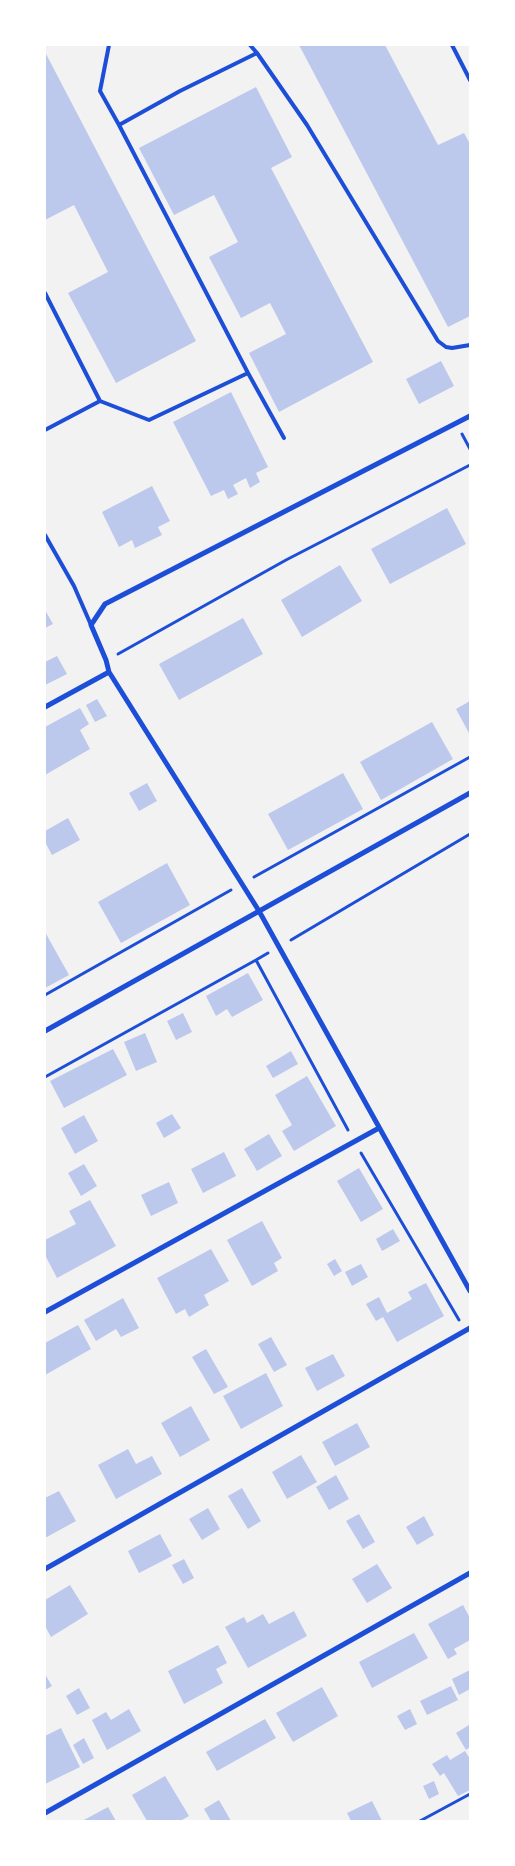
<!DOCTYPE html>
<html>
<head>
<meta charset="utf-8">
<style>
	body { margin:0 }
	#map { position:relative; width:515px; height:1866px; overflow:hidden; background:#f2f2f2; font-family:"Open Sans",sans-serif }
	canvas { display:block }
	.frame { position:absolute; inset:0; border:46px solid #fff; pointer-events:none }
</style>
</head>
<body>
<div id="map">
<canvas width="515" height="1866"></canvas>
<div class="frame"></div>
</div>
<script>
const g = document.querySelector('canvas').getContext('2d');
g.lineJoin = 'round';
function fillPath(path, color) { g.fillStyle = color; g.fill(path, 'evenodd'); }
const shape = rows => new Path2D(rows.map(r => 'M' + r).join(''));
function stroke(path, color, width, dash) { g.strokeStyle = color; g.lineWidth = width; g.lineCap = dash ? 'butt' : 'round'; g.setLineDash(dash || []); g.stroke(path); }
fillPath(shape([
	[299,45,385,45,438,145,464,133,470,144,470,316,448,327],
	[45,52,196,341,116,383,68,293,108,272,74,205,45,220],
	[256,87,292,157,271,168,373,362,279,412,249,353,286,334,270,303,241,318,209,257,238,242,214,195,174,215,139,148],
	[441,361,454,386,419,404,406,379],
	[231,392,268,467,256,473,260,482,250,488,246,478,233,485,238,494,228,499,224,490,211,496,173,422],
	[152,486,170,521,158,527,162,535,135,548,132,540,119,547,102,512],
	[447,508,466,544,390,584,371,549],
	[340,565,362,601,302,637,281,600],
	[45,610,53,624,45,628],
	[243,618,263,654,179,700,159,664],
	[57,656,67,674,45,685,45,662],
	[97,699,107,716,95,722,86,705],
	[470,701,470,735,456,709],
	[80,708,89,724,80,730,90,749,45,775,45,727],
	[432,722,453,759,381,800,360,762],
	[343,773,363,809,288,850,268,814],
	[147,783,157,801,139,811,129,793],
	[68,818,80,840,52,855,45,842,45,831],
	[167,863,190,905,121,943,98,902],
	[45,932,69,975,45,988],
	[248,973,263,1000,232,1017,227,1009,216,1016,206,996],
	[183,1013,192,1032,176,1040,167,1021],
	[145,1033,157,1062,136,1071,124,1042],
	[113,1049,127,1075,64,1108,50,1081],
	[291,1051,298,1064,273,1078,266,1066],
	[307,1076,336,1126,294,1151,282,1131,292,1125,275,1095],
	[172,1114,181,1128,164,1138,156,1123],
	[84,1115,98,1141,75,1154,61,1128],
	[269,1134,282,1156,257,1171,244,1149],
	[224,1152,236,1176,203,1193,191,1169],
	[84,1164,97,1186,81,1196,68,1173],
	[359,1168,383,1209,361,1222,337,1181],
	[169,1182,178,1203,151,1216,141,1195],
	[90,1200,116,1246,57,1278,45,1255,45,1240,76,1224,69,1211],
	[262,1221,282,1258,274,1263,278,1271,252,1286,227,1240],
	[393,1229,400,1241,382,1251,376,1239],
	[211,1249,229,1281,204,1295,209,1305,189,1317,185,1309,176,1314,157,1278],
	[335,1259,342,1271,334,1276,327,1264],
	[361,1264,368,1277,352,1286,345,1272],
	[426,1283,444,1316,397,1342,383,1317,376,1321,366,1304,379,1297,387,1313,412,1299,408,1292],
	[123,1298,139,1328,121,1337,116,1329,96,1341,84,1320],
	[78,1325,91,1349,45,1375,45,1343],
	[271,1337,287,1365,274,1372,258,1344],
	[206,1349,228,1387,214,1394,192,1357],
	[333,1354,345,1376,317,1391,305,1368],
	[266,1373,283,1406,241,1429,223,1396],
	[191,1406,210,1440,180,1457,161,1423],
	[357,1423,370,1447,335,1466,322,1442],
	[128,1449,136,1464,152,1456,162,1474,116,1499,98,1465],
	[301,1455,317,1482,287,1499,272,1472],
	[336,1475,349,1499,329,1510,316,1487],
	[242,1488,261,1521,248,1529,228,1496],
	[59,1491,76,1521,45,1538,45,1498],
	[208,1508,220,1529,202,1540,189,1519],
	[359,1514,375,1542,363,1549,346,1521],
	[424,1516,434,1535,417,1545,406,1527],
	[160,1534,172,1556,139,1573,128,1551],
	[184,1559,194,1578,183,1584,172,1565],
	[377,1564,392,1588,367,1603,352,1579],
	[70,1585,88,1614,51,1637,45,1626,45,1600],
	[463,1605,470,1618,470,1640,454,1649,457,1654,448,1659,428,1624],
	[294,1611,307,1636,248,1668,225,1627,244,1617,247,1623,263,1614,269,1624],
	[414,1633,428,1658,372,1688,359,1662],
	[218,1645,227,1663,216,1669,223,1683,184,1704,168,1671],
	[470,1670,470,1689,459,1695,452,1679],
	[45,1674,52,1686,45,1690],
	[451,1686,458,1700,427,1715,420,1701],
	[322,1687,338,1716,293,1742,276,1713],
	[79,1688,90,1708,77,1715,66,1696],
	[129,1709,141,1731,107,1750,92,1720,106,1712,111,1720],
	[410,1709,417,1724,405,1730,397,1716],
	[265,1719,276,1738,217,1771,206,1752],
	[469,1725,470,1747,466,1750,456,1733],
	[61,1728,80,1767,45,1784,45,1736],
	[84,1738,94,1758,83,1764,73,1745],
	[465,1751,470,1759,470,1790,458,1796,444,1773,440,1776,432,1764,447,1755,450,1760],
	[165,1776,189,1816,180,1821,147,1821,132,1795],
	[434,1781,439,1794,429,1799,423,1786],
	[219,1800,231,1821,211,1821,204,1809],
	[372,1801,382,1821,351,1821,347,1813],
	[108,1807,116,1821,82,1821]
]), '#bdc9ec');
stroke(shape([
	[462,434,470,449],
	[118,654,286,560,470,465],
	[254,877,470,757],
	[291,940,470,834],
	[256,960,268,953],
	[45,995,231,890],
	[45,1077,256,960,348,1130],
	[361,1153,459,1320],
	[420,1821,470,1794]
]), '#1d4ed8', 3);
stroke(shape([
	[250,45,257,53],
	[452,45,470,80],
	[119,125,180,91,257,53,307,125,438,341,446,347,452,348,470,345],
	[45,293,100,401,45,430],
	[248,373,284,438],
	[100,401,149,420,248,373,119,125,100,91,109,45],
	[45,535,74,586,91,625]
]), '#1d4ed8', 4);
stroke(shape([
	[470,416,105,604,91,625,106,660,109,672,259,911,470,1291],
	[45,707,109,672],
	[45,1031,470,793],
	[45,1312,379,1128],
	[45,1569,470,1328],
	[45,1813,470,1573]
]), '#1d4ed8', 5);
</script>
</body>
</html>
